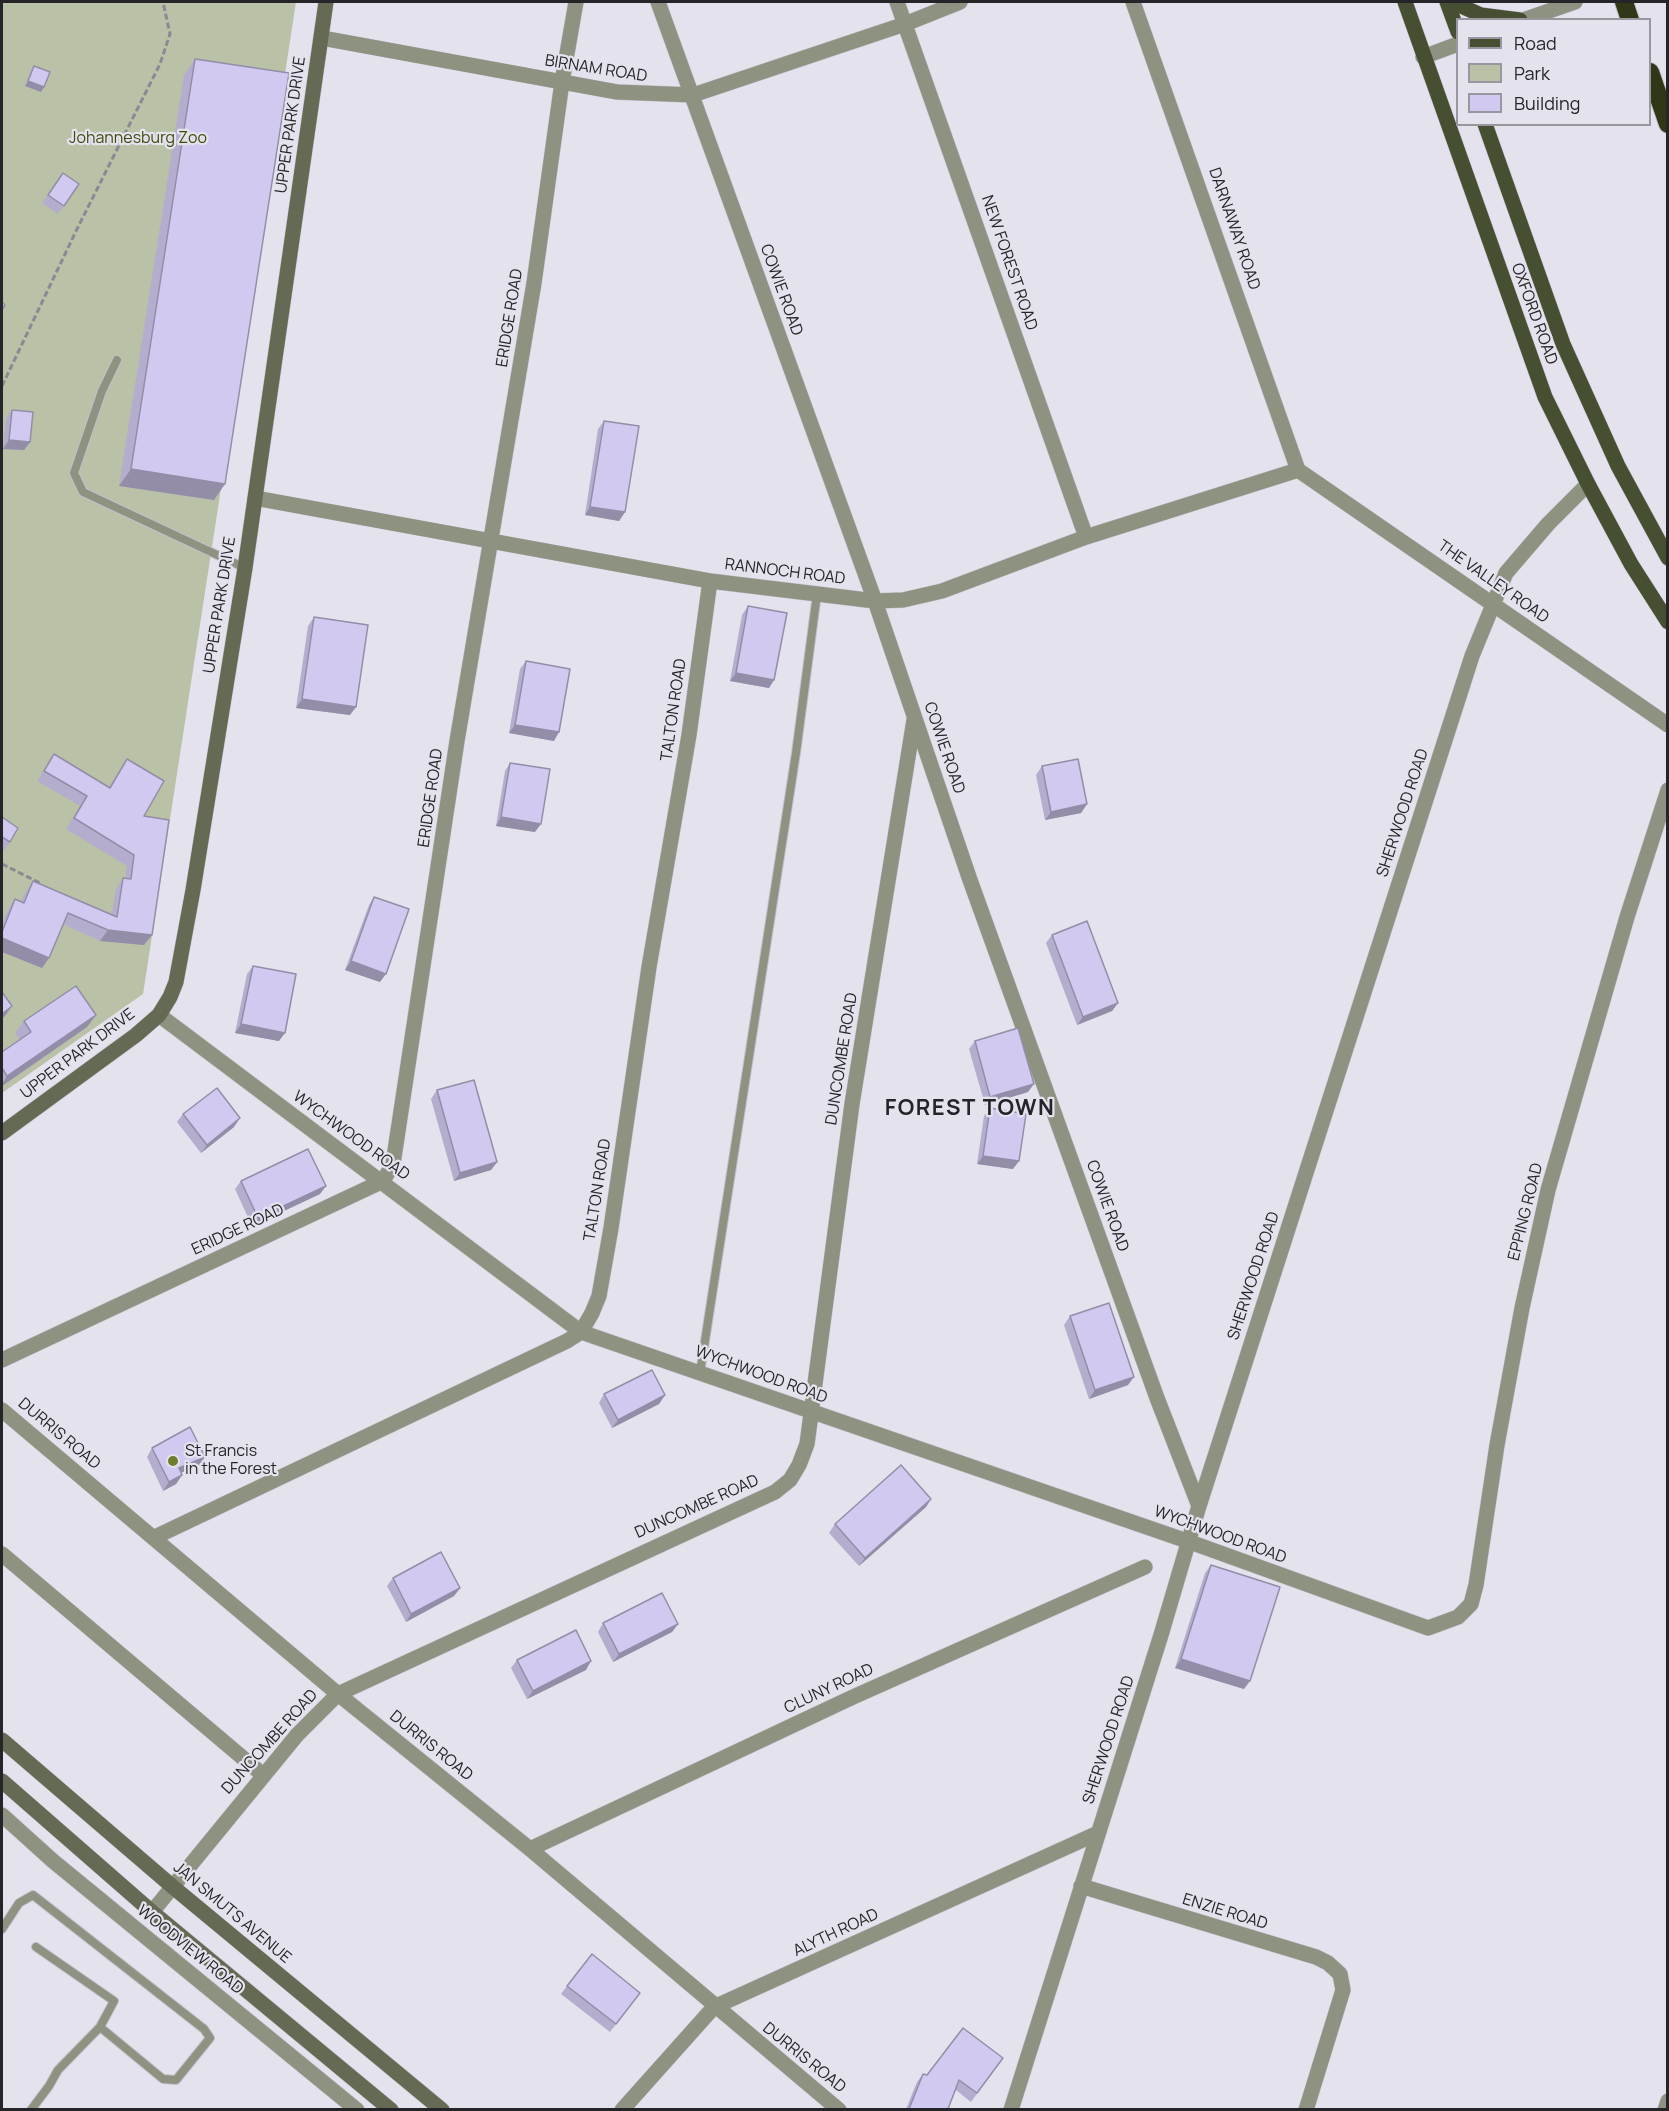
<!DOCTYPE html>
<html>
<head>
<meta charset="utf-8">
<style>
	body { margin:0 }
	#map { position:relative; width:1669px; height:2111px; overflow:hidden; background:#e4e2ed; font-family:Manrope,sans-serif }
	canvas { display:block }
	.frame { position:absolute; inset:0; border:3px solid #252428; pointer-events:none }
	.legend { position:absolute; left:1456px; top:18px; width:195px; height:108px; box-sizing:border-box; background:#e4e2ed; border:2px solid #98969e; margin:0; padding:8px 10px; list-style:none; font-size:18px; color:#252428 }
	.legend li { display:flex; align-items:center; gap:12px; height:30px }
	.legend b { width:30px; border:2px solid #98969e }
</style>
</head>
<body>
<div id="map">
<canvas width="1669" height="2111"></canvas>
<div class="frame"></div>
<ul class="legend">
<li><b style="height:8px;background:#474f32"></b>Road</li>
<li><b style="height:16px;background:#b9c1a7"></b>Park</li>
<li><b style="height:16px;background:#d2c9f0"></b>Building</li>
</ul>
</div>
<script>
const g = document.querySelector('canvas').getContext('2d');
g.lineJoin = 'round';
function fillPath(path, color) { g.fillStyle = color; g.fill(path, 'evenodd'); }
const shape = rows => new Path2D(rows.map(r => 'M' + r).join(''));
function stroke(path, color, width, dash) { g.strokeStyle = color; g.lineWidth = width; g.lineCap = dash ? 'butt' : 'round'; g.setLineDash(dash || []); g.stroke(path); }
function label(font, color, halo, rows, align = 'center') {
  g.font = font + ' Manrope,sans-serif'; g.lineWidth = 4.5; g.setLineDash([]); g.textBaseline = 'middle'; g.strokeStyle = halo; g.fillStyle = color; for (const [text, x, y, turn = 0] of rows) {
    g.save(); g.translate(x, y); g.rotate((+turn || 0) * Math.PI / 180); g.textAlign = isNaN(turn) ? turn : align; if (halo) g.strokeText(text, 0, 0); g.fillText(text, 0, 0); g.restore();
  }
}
fillPath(shape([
	[2,2,296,2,143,994,2,1093]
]), '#b9c1a7');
const service = shape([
	[117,360,102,391,74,473,83,492,245,568],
	[700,1373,796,753,817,594],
	[2,1929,19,1903,33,1895,204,2029,210,2038,176,2080,163,2079,100,2027],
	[31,2110,49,2086,58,2070,100,2027,114,2001,36,1947]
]);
const minor = shape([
	[658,2,875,601,970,880,1157,1398,1199,1506],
	[897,2,1086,537],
	[1133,2,1298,470],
	[1523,20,1575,2],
	[322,38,617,92,693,95,905,24,960,2],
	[1423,57,1458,44],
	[1298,470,1668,725],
	[255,498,710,581,875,601,903,600,942,591,1086,537,1298,470],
	[159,1015,581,1332,1190,1542,1428,1628,1458,1617,1471,1604,1476,1585,1497,1445,1522,1308,1548,1190,1627,917,1668,790],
	[2,1360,383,1181,393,1164,457,741,534,283,562,82,576,2],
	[2,1410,338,1694,530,1849,839,2110],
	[155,1537,567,1341,581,1332,592,1313,599,1296,611,1228,649,967,689,735,710,581],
	[2,1554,263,1775],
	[2,1815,53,1861,357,2110],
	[530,1849,853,1697,1145,1567],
	[1081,1886,1316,1957,1328,1963,1340,1974,1343,1990,1306,2110],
	[152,1912,297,1735,338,1694,775,1492,790,1480,799,1465,807,1444,852,1104,914,720],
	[622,2110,714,2007,1098,1833],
	[1011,2110,1161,1635,1199,1506,1472,656,1506,573,1548,524,1588,484],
	[1665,2110,1668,2101]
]);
const secondary = shape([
	[2,1133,136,1035,159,1015,170,997,176,982,193,890,245,568,326,2],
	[2,1740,173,1887,442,2110],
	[2,1781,152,1912,391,2110]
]);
const primary = shape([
	[1405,2,1545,397,1588,484,1631,564,1668,622],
	[1447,2,1458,32],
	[1452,2,1481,15,1520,20],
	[1485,124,1563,344,1618,466,1668,558]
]);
const motorway = shape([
	[1624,2,1630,20],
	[1650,72,1668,124]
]);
stroke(service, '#c2c0ca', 10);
stroke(minor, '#c2c0ca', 16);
stroke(secondary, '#c2c0ca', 16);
stroke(primary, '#c2c0ca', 16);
stroke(motorway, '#c2c0ca', 20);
stroke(shape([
	[2,386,77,229,160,64,170,34,163,2],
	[2,864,40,883]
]), '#8b8991', 3, [6, 3]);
stroke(service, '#8d9281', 8);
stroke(minor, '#8d9281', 15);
stroke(secondary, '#646a53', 15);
stroke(primary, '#474f32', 15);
stroke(motorway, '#303716', 18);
fillPath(shape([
	[195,59,214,500,119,486,184,75],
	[34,66,44,87,41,92,25,86,31,70],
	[63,173,79,184,58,214,42,203],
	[12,410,30,442,24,450,3,449,6,418],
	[604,421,625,512,619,521,585,515,598,429],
	[748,606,774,680,769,688,730,681,742,615],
	[314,617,350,715,296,708,308,626],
	[526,661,554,741,509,733,520,669],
	[54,754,109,787,127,759,144,816,152,935,144,945,100,941,63,924,49,958,42,968,2,952,2,925,8,910,15,899,21,902,26,891,33,881,112,914,116,889,123,878,125,879,127,866,66,829,80,806,37,781],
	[510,763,535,832,496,826,505,771],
	[1042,766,1087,804,1081,813,1045,820,1036,775],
	[2,817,10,842,4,850,2,849],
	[374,897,380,982,345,970,369,905],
	[1052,935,1118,1003,1112,1011,1077,1025,1046,943],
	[253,966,279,1041,235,1033,247,974],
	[24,1021,87,1027,2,1086,2,1052,20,1040,15,1033],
	[975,1041,1028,1092,985,1105,969,1049],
	[437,1090,497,1162,491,1170,454,1181,431,1099],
	[990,1108,1013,1169,977,1164,984,1116],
	[183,1114,234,1127,201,1153,177,1122],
	[241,1181,320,1194,252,1226,235,1189],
	[1070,1316,1128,1385,1089,1399,1064,1325],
	[604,1394,665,1395,659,1404,612,1428,599,1403],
	[152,1448,205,1457,199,1465,181,1473,182,1475,176,1484,163,1491,147,1457],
	[931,1499,926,1507,859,1566,829,1533,835,1524],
	[1211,1565,1244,1689,1175,1668,1205,1573],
	[393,1578,460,1588,454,1596,406,1622,387,1586],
	[603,1623,678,1624,672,1632,613,1662,598,1632],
	[517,1660,586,1670,527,1699,511,1668],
	[567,1986,640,1993,610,2032,561,1994],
	[1003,2058,971,2102,956,2090,948,2109,906,2109,917,2082,923,2074,927,2075]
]), '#b5adce');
fillPath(shape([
	[28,81,44,87,41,92,25,86],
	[9,440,30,442,24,450,3,449],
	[131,469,225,484,214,500,119,486],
	[590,507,625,512,619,521,585,515],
	[736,673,774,680,769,688,730,681],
	[302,699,356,707,350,715,296,708],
	[515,725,559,732,554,741,509,733],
	[1087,804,1081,813,1045,820,1051,812],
	[501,817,541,824,535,832,496,826],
	[108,930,152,935,144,945,100,941],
	[2,938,49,958,42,968,2,952],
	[351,961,386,974,380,982,345,970],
	[1118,1003,1112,1011,1077,1025,1083,1017],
	[12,1006,5,1016,2,1019,2,1014],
	[96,1015,87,1027,2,1086,2,1084,7,1076],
	[241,1024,285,1033,279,1041,235,1033],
	[1034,1084,1028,1092,985,1105,990,1097],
	[240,1118,234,1127,201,1153,207,1145],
	[983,1156,1019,1161,1013,1169,977,1164],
	[497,1162,491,1170,454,1181,460,1173],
	[326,1186,320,1194,252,1226,258,1218],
	[1134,1377,1128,1385,1089,1399,1095,1390],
	[665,1395,659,1404,612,1428,618,1420],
	[205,1457,199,1465,173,1476,179,1468],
	[182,1475,176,1484,163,1491,169,1482],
	[931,1499,926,1507,859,1566,865,1558],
	[460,1588,454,1596,406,1622,411,1614],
	[678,1624,672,1632,613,1662,619,1654],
	[1181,1659,1250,1681,1244,1689,1175,1668],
	[591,1661,586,1670,527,1699,533,1691]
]), '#938da8');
const building = shape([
	[195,59,289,73,225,484,131,469,195,59],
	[34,66,50,72,44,87,28,81,34,66],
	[63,173,79,184,64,206,48,195,63,173],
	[2,302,5,305,2,310,2,302],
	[12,410,33,412,30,442,9,440,12,410],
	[604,421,639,426,625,512,590,507,604,421],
	[748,606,787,613,774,680,736,673,748,606],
	[314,617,368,625,356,707,302,699,314,617],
	[526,661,570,669,559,732,515,725,526,661],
	[54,754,110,788,127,759,164,781,144,816,169,820,152,935,108,930,68,913,49,958,2,938,2,932,15,899,24,903,33,881,117,917,123,878,131,879,134,855,74,818,87,796,44,771,54,754],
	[1078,759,1087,804,1051,812,1042,766,1078,759],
	[510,763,550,769,541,824,501,817,510,763],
	[2,817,18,828,10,842,2,837,2,817],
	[374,897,409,909,386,974,351,961,374,897],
	[1087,921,1118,1003,1083,1017,1052,935,1087,921],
	[253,966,296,974,285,1033,241,1024,253,966],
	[76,986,96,1015,7,1076,2,1068,2,1052,31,1032,24,1021,76,986],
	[2,992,12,1006,2,1014,2,992],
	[1018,1028,1034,1084,990,1097,975,1041,1018,1028],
	[474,1080,497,1162,460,1173,437,1090,474,1080],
	[217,1088,240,1118,207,1145,183,1114,217,1088],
	[990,1108,1026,1114,1019,1161,983,1156,990,1108],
	[308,1149,326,1186,258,1218,241,1181,308,1149],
	[1109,1303,1134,1377,1095,1390,1070,1316,1109,1303],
	[652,1370,665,1395,618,1420,604,1394,652,1370],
	[190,1427,205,1457,179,1468,182,1475,169,1482,152,1448,190,1427],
	[901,1465,931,1499,865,1558,835,1524,901,1465],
	[441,1552,460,1588,411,1614,393,1578,441,1552],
	[1211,1565,1280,1587,1250,1681,1181,1659,1211,1565],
	[662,1593,678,1624,619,1654,603,1623,662,1593],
	[576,1630,591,1661,533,1691,517,1660,576,1630],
	[592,1954,640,1993,616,2024,567,1986,592,1954],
	[963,2028,1003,2058,977,2093,959,2080,948,2109,909,2109,923,2074,927,2075,963,2028]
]);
fillPath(building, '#d2c9f0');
stroke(building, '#938da8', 1.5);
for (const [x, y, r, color] of [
	[173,1461,6,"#6d7e2e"]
]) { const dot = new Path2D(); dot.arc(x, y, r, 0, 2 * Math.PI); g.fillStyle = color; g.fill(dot); stroke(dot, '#e4e2ed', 2); }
label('16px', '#252428', '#e4e2ed', [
	["BIRNAM ROAD",596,69,9],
	["UPPER PARK DRIVE",291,125,-82],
	["DARNAWAY ROAD",1234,229,71],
	["NEW FOREST ROAD",1009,263,71],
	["COWIE ROAD",781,290,70],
	["OXFORD ROAD",1534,314,70],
	["ERIDGE ROAD",510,318,-81],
	["RANNOCH ROAD",785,572,7],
	["THE VALLEY ROAD",1493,582,35],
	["UPPER PARK DRIVE",220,605,-81],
	["TALTON ROAD",674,710,-82],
	["COWIE ROAD",944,748,71],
	["ERIDGE ROAD",431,798,-82],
	["SHERWOOD ROAD",1403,813,-72],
	["UPPER PARK DRIVE",78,1054,-37],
	["DUNCOMBE ROAD",842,1059,-81],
	["WYCHWOOD ROAD",351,1136,36],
	["TALTON ROAD",598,1190,-81],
	["COWIE ROAD",1107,1206,70],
	["EPPING ROAD",1526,1212,-76],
	["ERIDGE ROAD",238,1230,-25],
	["SHERWOOD ROAD",1254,1276,-72],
	["WYCHWOOD ROAD",761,1375,20],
	["DURRIS ROAD",59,1434,40],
	["DUNCOMBE ROAD",697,1507,-24],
	["WYCHWOOD ROAD",1220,1535,20],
	["CLUNY ROAD",829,1689,-25],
	["SHERWOOD ROAD",1109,1740,-72],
	["DUNCOMBE ROAD",270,1742,-48],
	["DURRIS ROAD",431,1746,39],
	["ENZIE ROAD",1225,1912,17],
	["JAN SMUTS AVENUE",232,1913,40],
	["ALYTH ROAD",836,1933,-25],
	["WOODVIEW ROAD",190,1950,39],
	["DURRIS ROAD",804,2058,39]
]);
label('16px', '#3f4b0d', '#e4e2ed', [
	["Johannesburg Zoo",138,139]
]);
label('16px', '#252428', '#e4e2ed', [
	["St Francis",185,1452],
	["in the Forest",185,1470]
], 'left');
g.letterSpacing = '1.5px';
label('bold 22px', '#252428', '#e4e2ed', [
	["FOREST TOWN",970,1109]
]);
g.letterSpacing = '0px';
</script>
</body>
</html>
